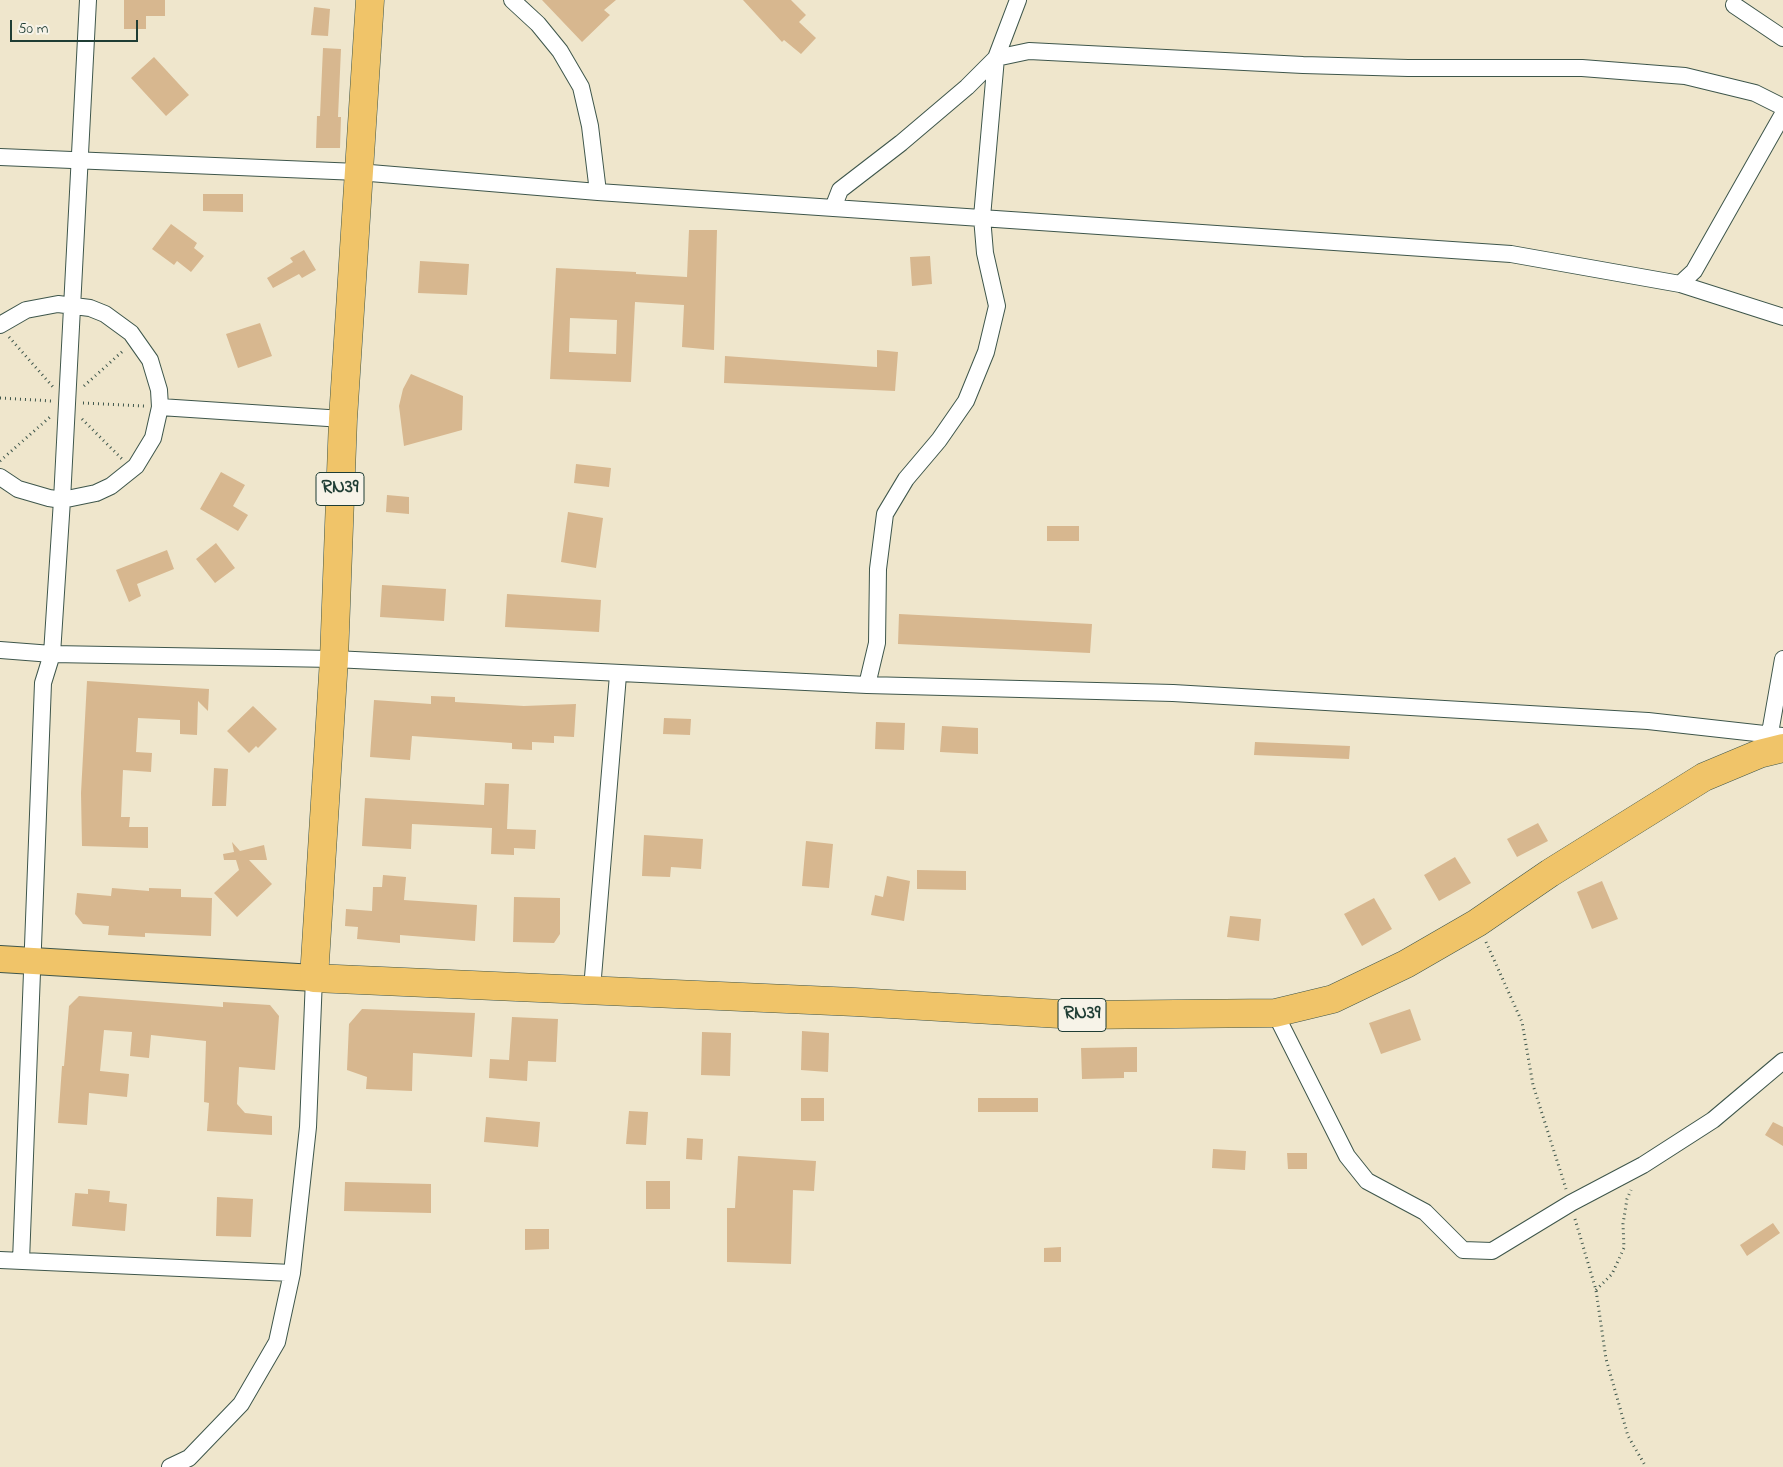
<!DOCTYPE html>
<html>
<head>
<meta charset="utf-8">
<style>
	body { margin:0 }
	#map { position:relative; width:1783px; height:1467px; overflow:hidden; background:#efe6cc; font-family:"Indie Flower",sans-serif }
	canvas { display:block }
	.scale { position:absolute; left:10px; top:20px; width:128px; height:22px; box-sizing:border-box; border:2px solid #1f3d34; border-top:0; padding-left:6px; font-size:15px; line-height:18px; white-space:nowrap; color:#1f3d34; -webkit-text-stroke:4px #f7f3e8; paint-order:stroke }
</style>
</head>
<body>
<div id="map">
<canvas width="1783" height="1467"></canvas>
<div class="scale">50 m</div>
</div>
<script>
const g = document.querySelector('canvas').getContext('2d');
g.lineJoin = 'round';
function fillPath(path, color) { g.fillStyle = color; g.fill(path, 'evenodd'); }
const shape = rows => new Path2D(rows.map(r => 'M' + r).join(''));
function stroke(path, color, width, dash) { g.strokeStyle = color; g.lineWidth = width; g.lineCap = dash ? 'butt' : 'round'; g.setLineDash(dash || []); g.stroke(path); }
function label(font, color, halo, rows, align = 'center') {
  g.font = font + ' "Indie Flower",sans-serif'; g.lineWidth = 4; g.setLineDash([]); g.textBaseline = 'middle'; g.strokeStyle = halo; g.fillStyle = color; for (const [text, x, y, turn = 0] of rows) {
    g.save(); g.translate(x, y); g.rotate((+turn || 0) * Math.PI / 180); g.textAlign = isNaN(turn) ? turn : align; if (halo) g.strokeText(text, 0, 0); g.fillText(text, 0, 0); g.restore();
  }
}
fillPath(shape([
	[124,0,165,0,165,16,146,16,146,29,124,29],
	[542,0,616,0,604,10,610,15,582,42],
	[743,0,791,0,806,15,799,22,816,38,801,54,784,40,782,42],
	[314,7,330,9,328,36,311,35],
	[323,48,341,49,338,117,341,117,340,148,316,148,317,116,320,116],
	[154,57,189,95,166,116,131,78],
	[203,194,243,194,243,212,203,211],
	[171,224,197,243,194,248,204,256,191,272,177,261,174,265,152,249],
	[689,230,717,230,714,350,682,347,684,305,635,302,631,382,550,379,556,268,636,272,636,274,687,277],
	[570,318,617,320,616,354,569,352],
	[304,250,316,270,302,278,299,274,273,288,267,278,293,262,290,258],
	[930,256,932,284,912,286,910,257],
	[420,261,469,264,467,295,418,293],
	[260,323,272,356,238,368,226,334],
	[877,350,898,352,895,391,724,383,725,356,877,367],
	[411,374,463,396,462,430,404,446,399,406,403,389],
	[576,464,611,468,609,487,574,483],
	[221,472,245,485,233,506,248,515,238,531,200,509],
	[387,495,409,497,409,514,386,512],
	[568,512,603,518,596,568,561,562],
	[1047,526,1079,526,1079,541,1047,541],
	[216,543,235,568,215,583,196,559],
	[167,550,174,569,137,584,141,596,129,602,116,570],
	[382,585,446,589,444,621,380,617],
	[507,594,601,600,599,632,505,627],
	[899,614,1092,624,1090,653,898,644],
	[87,681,209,689,208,711,198,701,197,735,180,734,180,720,138,718,136,752,152,753,151,772,123,770,121,817,130,817,129,827,148,827,148,848,82,846,81,793],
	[431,696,455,697,455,702,524,706,576,704,574,737,554,736,554,743,532,742,532,750,512,749,512,743,412,736,410,760,370,757,374,700,431,704],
	[253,706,277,729,258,748,256,746,249,753,227,731],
	[664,718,691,719,690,735,663,734],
	[876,722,905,723,904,750,875,749],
	[942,726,978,728,978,754,940,752],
	[1255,742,1350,746,1349,759,1254,755],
	[214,768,228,769,226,806,212,806],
	[485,783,509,784,507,829,536,830,535,849,514,848,514,855,491,854,492,828,412,824,411,849,362,846,365,798,484,805],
	[1538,823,1548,841,1517,857,1507,839],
	[644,835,703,839,701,869,671,867,670,877,642,876],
	[806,841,833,844,829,888,802,886],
	[232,842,240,851,264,845,267,860,249,860,272,884,237,917,214,893,239,870,236,860,224,860,223,854,234,852],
	[1455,857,1471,883,1439,901,1424,875],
	[917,870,966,871,966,890,917,889],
	[383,875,406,877,404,900,477,905,475,941,400,935,400,943,357,939,358,927,345,926,346,909,372,911,373,887,382,887],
	[887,876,910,881,904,921,871,915,875,895,883,897],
	[1602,881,1618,919,1592,929,1577,892],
	[112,888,149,891,149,888,181,889,181,897,212,898,211,936,145,933,145,937,108,935,109,926,83,924,75,914,77,893,111,896],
	[514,897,560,898,560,934,554,943,513,942],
	[1374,898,1392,929,1362,946,1344,914],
	[1230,916,1261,919,1259,941,1227,937],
	[79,996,223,1007,223,1002,270,1005,279,1016,275,1070,239,1067,237,1104,245,1113,272,1116,272,1135,207,1131,209,1103,204,1102,206,1041,151,1035,149,1058,130,1056,132,1032,104,1030,100,1071,129,1074,127,1097,89,1093,87,1125,58,1123,62,1066,64,1066,69,1006],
	[362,1009,475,1013,472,1057,413,1053,412,1091,366,1089,367,1077,347,1070,349,1024],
	[1410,1009,1421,1040,1381,1054,1369,1023],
	[512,1017,558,1019,556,1062,528,1061,527,1081,489,1078,490,1059,509,1060],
	[802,1031,829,1033,828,1072,801,1070],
	[702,1032,731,1033,730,1076,701,1075],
	[1137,1047,1137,1072,1124,1072,1124,1078,1082,1079,1081,1048],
	[801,1098,824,1098,824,1121,801,1121],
	[978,1098,1038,1098,1038,1112,978,1112],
	[629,1111,648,1112,646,1145,626,1144],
	[486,1117,540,1122,538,1147,484,1142],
	[1773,1122,1783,1127,1783,1146,1765,1135],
	[687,1138,703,1139,702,1160,686,1159],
	[1213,1149,1246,1151,1245,1170,1212,1168],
	[1287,1153,1307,1153,1307,1169,1288,1169],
	[738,1156,816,1161,814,1191,793,1190,791,1264,727,1262,727,1208,735,1208],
	[646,1181,670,1181,670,1209,646,1209],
	[345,1182,431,1184,431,1213,344,1211],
	[88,1189,110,1191,109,1202,127,1204,125,1231,72,1226,75,1193,88,1194],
	[217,1197,253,1199,251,1237,216,1236],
	[1773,1223,1780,1233,1747,1256,1740,1245],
	[525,1229,549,1229,549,1249,525,1250],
	[1061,1247,1061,1262,1044,1262,1044,1248]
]), '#d7b78f');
const street = shape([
	[512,0,538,24,560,51,581,87,590,126,598,192],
	[1734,5,1783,38],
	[0,157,358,172,598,192,1511,254,1680,284,1783,317],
	[833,208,840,190,901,143,967,87,996,58,1029,51,1303,65,1408,68,1582,68,1685,76,1755,93,1783,107],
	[1680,284,1694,271,1783,114],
	[0,325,26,310,58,304,90,308,105,314,131,333,150,360,159,390,160,407,153,438,136,466,111,486,96,493,62,500,49,498,18,489,0,477],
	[160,407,343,419],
	[0,650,52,654,334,659,867,685,1173,693,1648,721,1783,736],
	[867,685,877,643,878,569,885,514,906,479,939,440,966,401,986,352,997,306,985,253,982,217,996,58,1018,0],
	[1770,733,1783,659],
	[592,989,618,675],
	[1275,1013,1347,1156,1367,1181,1425,1212,1463,1250,1492,1251,1571,1203,1643,1165,1713,1120,1783,1061],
	[0,1260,292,1273],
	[21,1261,43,683,52,654,62,500,88,0],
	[170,1467,189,1458,241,1404,277,1342,292,1273,308,1127,314,978]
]);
const primary = shape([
	[0,959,314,978]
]);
const highway = shape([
	[370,0,343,419,334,659,314,978,855,1002,1077,1015,1275,1013,1333,999,1406,964,1477,923,1550,873,1704,777,1759,754,1783,748]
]);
stroke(street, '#3e564b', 18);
stroke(primary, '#3e564b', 28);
stroke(highway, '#3e564b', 29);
stroke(shape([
	[9,337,53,387],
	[84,386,124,350],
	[0,398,52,401],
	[83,403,144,406],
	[82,419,122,459],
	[0,461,50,417],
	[1486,942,1522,1022,1533,1085,1566,1189],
	[1575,1219,1596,1290,1606,1359,1628,1436,1646,1467],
	[1596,1290,1612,1274,1624,1248,1623,1224,1627,1199,1631,1190]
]), '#3e564b', 3, [1, 4]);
stroke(street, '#fff', 16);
stroke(primary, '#f0c469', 26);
stroke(highway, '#f0c469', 28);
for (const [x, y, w] of [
	[340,489,48],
	[1082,1015,48]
]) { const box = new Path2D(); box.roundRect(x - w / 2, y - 16.5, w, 33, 4); g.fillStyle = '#f7f3e8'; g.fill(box); stroke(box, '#1f3d34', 1); }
label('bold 19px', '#1f3d34', null, [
	["RN39",340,489],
	["RN39",1082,1015]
]);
</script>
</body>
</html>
